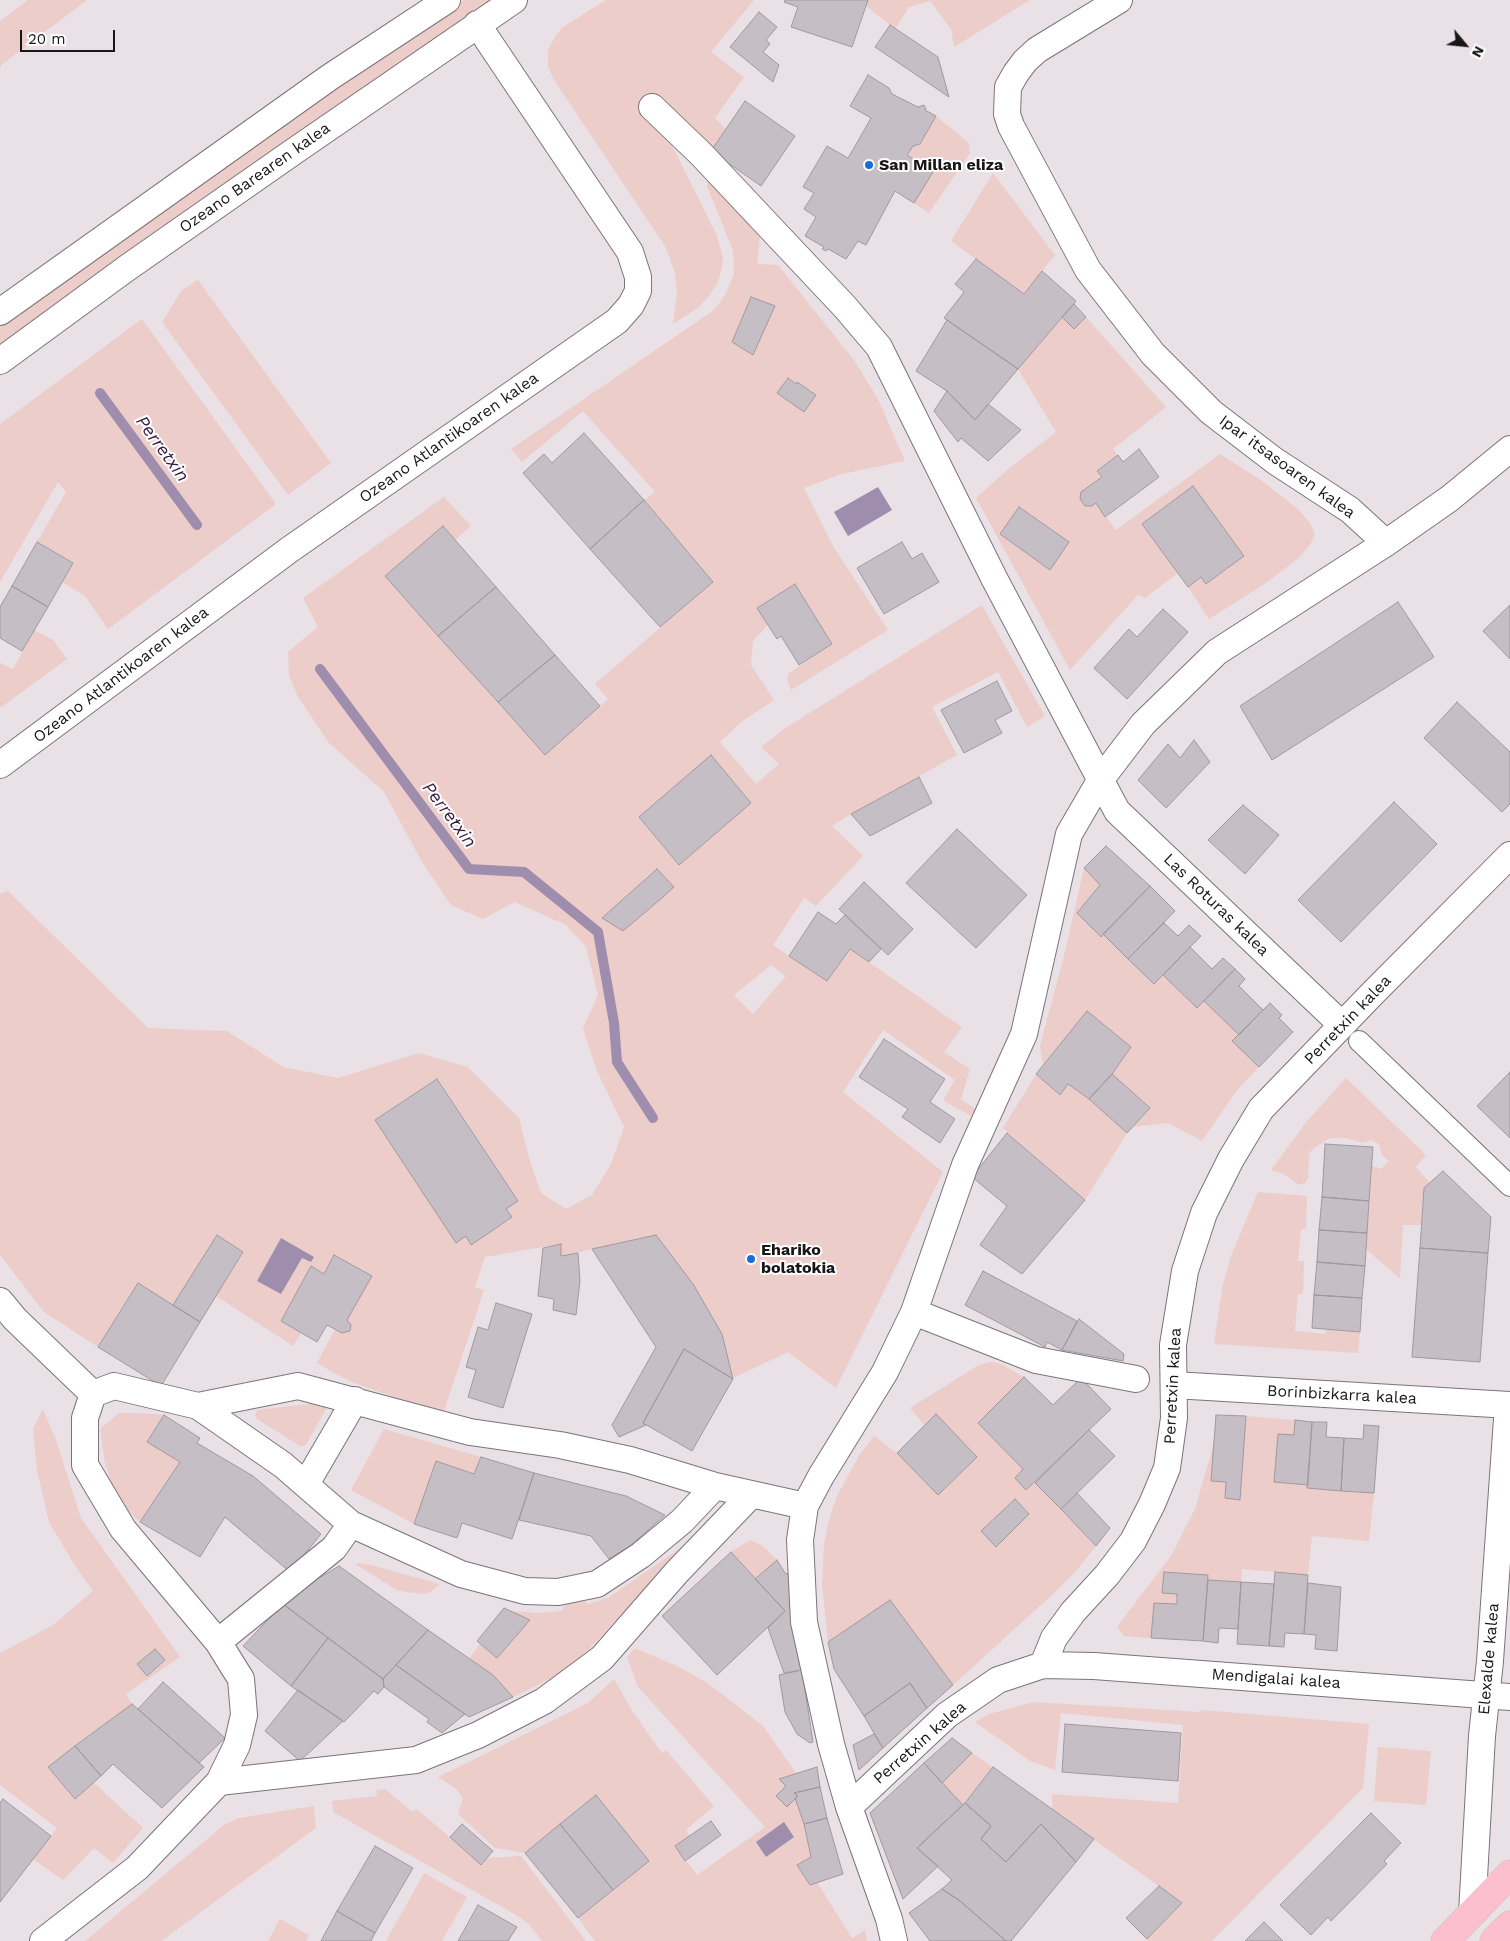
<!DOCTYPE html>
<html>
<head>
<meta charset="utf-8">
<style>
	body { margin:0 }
	#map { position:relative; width:1510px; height:1941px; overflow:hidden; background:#e9e1e5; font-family:"Work Sans",sans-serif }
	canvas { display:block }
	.north { position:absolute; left:1440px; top:20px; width:50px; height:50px; -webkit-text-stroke:4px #fff; paint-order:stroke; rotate:118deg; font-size:14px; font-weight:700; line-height:20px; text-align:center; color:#191617 }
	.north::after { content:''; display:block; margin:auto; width:18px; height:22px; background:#191617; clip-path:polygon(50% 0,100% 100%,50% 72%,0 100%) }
	.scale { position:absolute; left:20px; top:30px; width:95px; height:22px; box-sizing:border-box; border:2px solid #191617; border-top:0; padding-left:6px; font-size:15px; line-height:18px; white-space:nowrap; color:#191617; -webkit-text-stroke:4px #fff; paint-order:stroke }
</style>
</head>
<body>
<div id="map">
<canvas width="1510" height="1941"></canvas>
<div class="north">N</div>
<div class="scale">20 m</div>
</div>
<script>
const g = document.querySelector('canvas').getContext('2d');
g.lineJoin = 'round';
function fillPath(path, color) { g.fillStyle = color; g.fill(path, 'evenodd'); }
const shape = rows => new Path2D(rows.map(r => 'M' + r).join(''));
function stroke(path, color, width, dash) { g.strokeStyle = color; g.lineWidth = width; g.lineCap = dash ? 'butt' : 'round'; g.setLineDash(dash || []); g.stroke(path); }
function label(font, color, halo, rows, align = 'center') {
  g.font = font + ' "Work Sans",sans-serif'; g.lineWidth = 4; g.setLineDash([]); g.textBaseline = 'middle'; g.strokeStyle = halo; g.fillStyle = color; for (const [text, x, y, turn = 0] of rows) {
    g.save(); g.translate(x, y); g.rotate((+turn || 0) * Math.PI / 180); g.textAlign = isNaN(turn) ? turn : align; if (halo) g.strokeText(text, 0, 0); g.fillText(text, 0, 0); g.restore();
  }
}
fillPath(shape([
	[28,0,87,0,0,66,0,21],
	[464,0,500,0,0,349,0,325,112,242,319,98],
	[606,0,754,0,711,52,744,77,715,118,726,129,711,151,667,135,717,236,723,257,722,268,718,282,709,296,698,308,673,324,677,293,675,273,665,246,554,80,548,66,548,50,556,35,563,27],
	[868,0,1030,0,954,47,951,29,930,1,909,7,895,29,866,6],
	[936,116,969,143,970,153,929,213,914,203,907,155,913,146,920,144],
	[993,173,1055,255,1024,294,951,241],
	[707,180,760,236,757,264,778,265,854,360,878,399,905,461,841,474,804,488,833,546,888,630,791,690,787,679,788,674,832,644,795,584,758,608,768,625,753,641,751,665,774,700,741,722,720,742,756,784,779,764,761,747,784,729,982,605,1045,716,1027,727,998,672,932,707,957,755,851,814,832,826,863,856,816,906,804,898,773,945,827,981,850,949,962,1027,944,1052,970,1069,961,1099,975,1109,971,1116,943,1100,955,1080,883,1030,843,1092,943,1172,836,1388,788,1352,733,1378,693,1284,656,1235,561,1256,560,1244,485,1257,475,1287,484,1290,444,1411,408,1402,349,1381,317,1363,335,1329,342,1333,350,1331,351,1325,347,1320,372,1276,335,1255,324,1274,311,1267,281,1321,301,1333,293,1346,216,1296,243,1253,218,1235,173,1305,138,1283,98,1347,44,1312,0,1255,0,894,8,891,148,1028,227,1031,283,1067,338,1078,419,1053,468,1067,519,1118,530,1161,541,1193,566,1209,592,1195,611,1164,624,1127,596,1069,583,1028,598,995,586,947,566,925,515,902,483,919,451,905,422,862,384,792,329,743,297,695,289,675,288,652,318,627,303,598,444,497,471,526,455,540,443,526,386,576,545,755,608,699,595,684,713,582,644,500,655,492,583,411,522,462,511,449,714,310,725,295,734,274,733,251,707,186],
	[751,297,775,307,753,355,732,341],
	[787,378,796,384,797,382,815,395,777,393],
	[711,756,751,803,679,865,639,817],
	[657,870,674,887,623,931,603,918],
	[771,965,786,976,753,1014,734,995],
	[438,1079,518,1201,506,1209,512,1217,471,1244,466,1236,456,1242,376,1120],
	[198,280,331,463,288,495,162,322,182,290],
	[1062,317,1074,329,1086,317,1166,407,1113,449,1118,455,1097,471,1102,477,1081,492,1080,499,1085,506,1092,506,1096,503,1116,530,1220,454,1262,481,1298,509,1310,523,1315,534,1311,543,1300,557,1263,585,1209,619,1188,587,1201,577,1207,584,1244,556,1192,487,1142,524,1178,573,1145,598,1138,595,1070,670,976,498,1007,470,1056,432,1018,369],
	[142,319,276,504,108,629,85,596,62,582,73,563,37,542,66,492,58,482,0,582,0,424],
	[34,630,53,640,67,659,0,708,0,663,13,669],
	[1084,868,1100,885,1077,913,1100,937,1103,934,1154,984,1163,975,1197,1008,1204,1001,1239,1035,1259,1067,1237,1090,1202,1141,1168,1123,1133,1127,1150,1108,1112,1074,1130,1047,1087,1012,1043,1064,1040,1046,1064,956],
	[1036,1074,1060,1095,1068,1084,1089,1099,1127,1133,1085,1200,1003,1128],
	[1346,1078,1426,1155,1416,1167,1430,1183,1424,1188,1421,1225,1403,1225,1400,1279,1366,1249,1372,1166,1381,1169,1389,1161,1382,1155,1379,1144,1371,1140,1363,1143,1344,1138,1330,1138,1315,1147,1309,1154,1308,1179,1303,1185,1296,1183,1284,1174,1271,1170,1307,1121],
	[1258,1192,1307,1196,1306,1229,1301,1229,1298,1261,1304,1261,1303,1294,1298,1294,1295,1331,1325,1334,1326,1329,1360,1332,1358,1353,1214,1344,1222,1288,1231,1256],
	[990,1362,999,1363,1024,1377,978,1423,1023,1469,1015,1478,1026,1490,1035,1482,1096,1546,1077,1570,1053,1594,953,1685,890,1600,828,1642,822,1585,824,1543,830,1516,837,1496,860,1454,874,1436,897,1453,938,1495,977,1457,936,1415,925,1426,910,1408,979,1365],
	[1015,1499,1029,1514,996,1546,982,1531],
	[317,1403,326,1406,326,1409,307,1443,304,1446,300,1446,257,1419,255,1416,257,1410],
	[43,1409,56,1440,81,1518,180,1657,126,1694,132,1704,48,1767,75,1799,93,1782,143,1828,113,1863,94,1848,63,1880,33,1859,57,1828,0,1785,0,1653,53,1625,93,1591,74,1564,49,1522,37,1470,33,1429],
	[119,1413,140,1413,164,1415,147,1442,180,1462,140,1522,128,1511,112,1484,105,1464,100,1429],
	[1246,1416,1295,1420,1294,1435,1278,1434,1274,1482,1308,1485,1308,1488,1374,1493,1369,1541,1312,1536,1308,1575,1242,1569,1241,1582,1208,1580,1208,1575,1164,1572,1162,1593,1177,1594,1177,1604,1154,1603,1151,1638,1124,1636,1118,1628,1119,1624,1171,1556,1195,1509,1214,1443,1211,1481,1226,1482,1226,1498,1240,1499],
	[384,1429,481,1457,474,1474,436,1461,414,1524,351,1490],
	[692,1540,588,1650,558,1675,513,1697,493,1675,469,1659,480,1644,497,1658,530,1621,510,1611,538,1613,562,1611,565,1604,582,1599,588,1604,608,1598],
	[750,1540,763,1546,777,1560,755,1579,731,1552],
	[359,1563,371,1565,440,1584,430,1592,425,1594,406,1592,397,1590,355,1564],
	[635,1648,681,1668,709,1684,763,1726,796,1773,780,1779,795,1798,804,1824,811,1857,797,1865,810,1885,817,1882,852,1938,865,1930,867,1941,595,1941,578,1918,649,1861,596,1795,525,1853,495,1848,458,1814,463,1798,455,1788,438,1777,588,1703,614,1679,634,1714,662,1753,666,1750,714,1806,686,1830,690,1836,675,1846,697,1875,765,1827,638,1687,627,1657],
	[1033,1702,1200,1712,1201,1710,1369,1724,1363,1788,1212,1941,1145,1941,1182,1903,1052,1809,1052,1794,1178,1803,1183,1725,1061,1713,1055,1770,1030,1761,975,1722,989,1714],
	[1378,1747,1431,1751,1426,1805,1374,1801],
	[972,1753,993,1767,963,1805,942,1783],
	[385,1789,411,1811,418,1810,481,1864,487,1858,521,1856,586,1941,542,1941,528,1923,511,1912,333,1812,332,1801,377,1796,376,1790],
	[314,1806,316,1828,161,1941,85,1941,224,1825,239,1818],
	[424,1873,467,1897,442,1941,386,1941],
	[280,1919,309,1935,306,1941,268,1941]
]), '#eccdca');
fillPath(shape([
	[878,487,892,510,848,536,834,512],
	[281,1238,314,1257,311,1262,302,1258,281,1294,257,1281],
	[784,1822,794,1837,766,1857,756,1842]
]), '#9f8dad');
stroke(shape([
	[100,393,197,525],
	[320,669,469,869,524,872,598,932,614,1023,617,1062,653,1118]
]), '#9f8dad', 10);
const building = shape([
	[785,0,868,0,852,47,791,27,798,7,784,2,785,0],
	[759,12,777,27,766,40,770,44,763,52,779,65,773,82,730,47,759,12],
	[890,25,938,57,949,97,875,47,890,25],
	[868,75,889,88,892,94,918,107,924,105,926,109,925,110,936,116,920,144,913,146,907,155,933,172,914,203,895,191,866,245,858,241,846,259,828,249,826,251,822,249,824,247,805,236,816,217,804,209,814,193,803,187,827,146,848,158,858,141,871,118,850,106,868,75],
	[745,101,795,136,761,186,711,151,745,101],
	[976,259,1024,294,1042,271,1076,301,1018,369,944,318,964,292,955,284,976,259],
	[751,297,775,306,753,355,732,342,751,297],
	[1074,304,1086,317,1074,329,1062,317,1074,304],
	[947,320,1018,369,975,420,947,391,916,371,947,320],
	[788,378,796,384,797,382,816,395,804,412,777,393,788,378],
	[947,391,975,420,988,404,1021,430,988,461,961,438,958,442,934,411,947,391],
	[584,433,644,500,590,549,523,473,544,454,552,463,584,433],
	[1139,449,1159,477,1105,517,1096,503,1092,506,1085,506,1080,499,1081,492,1102,477,1097,471,1118,455,1123,462,1139,449],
	[1193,486,1244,556,1206,584,1201,577,1188,587,1142,524,1193,486],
	[644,500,713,582,660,627,590,549,644,500],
	[1019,507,1069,542,1050,570,1000,534,1019,507],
	[443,526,496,587,438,636,385,576,443,526],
	[37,542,73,563,48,607,12,586,37,542],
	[902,542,912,559,922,553,939,582,884,614,857,568,902,542],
	[795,584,832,644,799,665,781,636,777,639,757,608,795,584],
	[12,586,48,607,22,651,0,638,0,607,12,586],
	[496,587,555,655,498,702,438,636,496,587],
	[1398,602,1434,657,1272,760,1240,706,1398,602],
	[1510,605,1510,659,1483,631,1510,605],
	[1163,609,1188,632,1127,699,1094,668,1129,629,1137,637,1163,609],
	[555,655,600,706,545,755,498,702,555,655],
	[997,681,1012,711,995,720,1002,733,964,753,941,710,997,681],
	[1457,702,1510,752,1510,804,1502,812,1424,738,1457,702],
	[1194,740,1210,762,1166,808,1138,780,1168,744,1180,758,1194,740],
	[711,755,751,803,679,865,639,817,711,755],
	[919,777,932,803,870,836,851,814,919,777],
	[1394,802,1437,844,1341,942,1298,900,1394,802],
	[1243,805,1279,835,1245,874,1208,840,1243,805],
	[957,829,1027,895,976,948,906,883,957,829],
	[1106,846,1150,886,1101,937,1077,913,1100,885,1084,868,1106,846],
	[657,869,674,887,662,898,623,931,602,918,657,869],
	[864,882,913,929,888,955,839,909,864,882],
	[1150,886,1175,911,1128,959,1103,934,1150,886],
	[818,912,836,924,845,915,881,949,869,962,850,949,827,981,789,956,818,912],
	[1164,923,1178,936,1189,925,1201,936,1154,984,1128,959,1164,923],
	[1190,947,1212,969,1223,958,1235,969,1197,1008,1163,975,1190,947],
	[1235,969,1245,979,1239,986,1263,1010,1239,1035,1204,1001,1235,969],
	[1270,1003,1282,1015,1279,1018,1293,1032,1259,1067,1232,1041,1270,1003],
	[1087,1011,1131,1047,1112,1074,1089,1099,1068,1084,1060,1095,1036,1074,1087,1011],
	[884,1039,945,1079,930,1102,955,1119,940,1143,902,1117,908,1109,859,1077,884,1039],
	[1510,1072,1510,1138,1477,1106,1510,1072],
	[1112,1074,1150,1108,1127,1133,1089,1099,1112,1074],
	[437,1079,518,1201,506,1209,512,1217,471,1245,466,1236,456,1243,375,1120,437,1079],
	[1007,1133,1085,1200,1022,1274,980,1245,1007,1206,972,1177,1007,1133],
	[1325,1144,1373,1147,1369,1201,1322,1197,1325,1144],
	[1443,1171,1491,1217,1488,1253,1420,1248,1424,1188,1443,1171],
	[1322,1197,1369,1201,1367,1233,1319,1230,1322,1197],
	[1319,1230,1367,1233,1365,1266,1317,1262,1319,1230],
	[217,1235,243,1252,200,1322,173,1305,217,1235],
	[656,1235,693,1284,722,1334,733,1379,684,1349,643,1423,646,1425,619,1437,612,1425,656,1347,592,1249,656,1235],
	[561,1244,561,1256,578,1253,580,1281,576,1315,553,1310,554,1299,538,1296,543,1248,561,1244],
	[1420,1248,1488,1253,1480,1362,1412,1357,1420,1248],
	[334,1255,372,1276,347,1320,351,1325,350,1331,342,1333,327,1325,317,1342,281,1321,311,1266,324,1274,334,1255],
	[1317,1262,1365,1266,1362,1298,1314,1295,1317,1262],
	[983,1271,1077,1321,1062,1350,1047,1342,1045,1347,965,1305,983,1271],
	[138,1283,200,1322,161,1386,98,1347,138,1283],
	[1314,1295,1362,1298,1360,1332,1312,1328,1314,1295],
	[496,1303,532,1314,503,1408,468,1397,476,1370,466,1367,478,1327,488,1330,496,1303],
	[1079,1319,1124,1354,1123,1361,1062,1350,1079,1319],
	[684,1349,733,1379,692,1451,643,1423,684,1349],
	[1024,1377,1053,1405,1081,1378,1111,1409,1026,1490,1015,1478,1023,1469,978,1423,1024,1377],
	[936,1414,977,1457,938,1495,897,1453,936,1414],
	[164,1415,200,1438,197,1443,253,1476,321,1534,290,1572,225,1517,200,1557,140,1522,180,1462,147,1442,164,1415],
	[1216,1415,1246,1416,1240,1500,1225,1498,1226,1482,1211,1481,1216,1415],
	[1295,1420,1312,1422,1308,1485,1274,1482,1278,1434,1294,1435,1295,1420],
	[1312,1422,1327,1422,1326,1437,1344,1438,1341,1491,1307,1488,1312,1422],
	[1364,1425,1379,1426,1374,1493,1341,1491,1344,1438,1363,1439,1364,1425],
	[1089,1430,1115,1456,1061,1509,1035,1483,1089,1430],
	[481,1457,534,1473,512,1539,462,1523,457,1538,414,1524,436,1461,474,1474,481,1457],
	[534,1473,626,1496,665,1515,630,1546,609,1559,591,1536,519,1520,534,1473],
	[1077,1493,1110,1528,1096,1546,1061,1509,1077,1493],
	[1015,1499,1029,1514,996,1547,981,1531,1015,1499],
	[731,1552,785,1611,717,1675,662,1616,731,1552],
	[777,1560,785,1573,788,1574,802,1670,784,1673,768,1628,785,1611,755,1579,777,1560],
	[339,1566,428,1630,383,1679,283,1604,306,1586,339,1566],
	[1164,1572,1208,1575,1203,1641,1151,1638,1154,1603,1177,1604,1177,1594,1162,1593,1164,1572],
	[1275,1572,1308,1575,1304,1634,1285,1633,1284,1647,1269,1646,1275,1572],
	[1208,1580,1241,1582,1238,1629,1219,1628,1218,1643,1203,1641,1208,1580],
	[1241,1582,1274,1584,1269,1646,1237,1644,1241,1582],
	[1308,1583,1341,1587,1337,1651,1315,1649,1316,1635,1304,1634,1308,1583],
	[890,1600,953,1685,927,1708,910,1683,864,1716,834,1669,828,1642,890,1600],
	[283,1604,328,1638,291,1686,243,1646,283,1604],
	[504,1608,530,1620,497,1658,477,1641,504,1608],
	[428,1630,493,1675,513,1697,469,1717,396,1665,428,1630],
	[328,1638,383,1679,384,1687,378,1694,374,1691,344,1722,291,1686,328,1638],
	[155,1649,165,1660,147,1676,137,1664,155,1649],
	[396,1665,465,1714,442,1733,427,1722,429,1719,384,1687,383,1679,396,1665],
	[802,1670,813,1742,810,1743,797,1734,785,1712,779,1675,802,1670],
	[163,1682,225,1738,199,1763,138,1709,163,1682],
	[910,1683,927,1708,883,1748,864,1716,910,1683],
	[298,1690,343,1721,300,1761,265,1731,298,1690],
	[132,1704,204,1767,162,1808,113,1764,101,1776,75,1746,132,1704],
	[1065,1724,1181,1733,1178,1781,1062,1772,1065,1724],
	[874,1734,883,1748,859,1770,853,1745,874,1734],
	[952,1738,972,1753,942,1783,924,1763,952,1738],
	[75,1746,101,1776,75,1799,48,1767,75,1746],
	[924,1763,963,1805,917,1848,938,1866,903,1899,870,1813,924,1763],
	[817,1767,820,1787,794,1793,798,1796,787,1807,776,1796,786,1786,779,1779,817,1767],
	[993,1767,1094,1839,1076,1862,1041,1824,1006,1862,981,1839,991,1826,965,1803,993,1767],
	[820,1787,827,1818,804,1824,795,1798,798,1796,794,1793,820,1787],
	[596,1795,649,1861,613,1890,560,1824,596,1795],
	[3,1799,51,1836,0,1902,0,1803,3,1799],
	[965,1803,991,1826,981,1839,1006,1862,1041,1824,1076,1862,1011,1941,1006,1941,960,1901,942,1889,952,1880,917,1848,965,1803],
	[1371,1813,1401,1843,1384,1861,1387,1864,1331,1921,1328,1917,1311,1935,1280,1905,1371,1813],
	[827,1818,843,1874,810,1885,797,1865,811,1857,804,1824,827,1818],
	[711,1821,721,1835,685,1861,675,1846,711,1821],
	[462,1824,493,1851,481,1865,450,1837,462,1824],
	[560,1824,613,1890,578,1918,525,1853,560,1824],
	[375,1846,413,1868,375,1933,337,1911,375,1846],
	[1159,1886,1182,1903,1147,1939,1126,1918,1159,1886],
	[942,1889,960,1901,1006,1941,930,1941,909,1913,942,1889],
	[478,1905,517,1927,508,1941,458,1941,478,1905],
	[337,1911,375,1933,371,1941,321,1941,337,1911],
	[1264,1922,1283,1941,1245,1941,1264,1922]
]);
fillPath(building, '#c5bfc5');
stroke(building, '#9f999f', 1);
const pedestrian = shape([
	[1359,1041,1510,1186]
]);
const minor = shape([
	[1119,0,1037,50,1025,61,1016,73,1008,87,1007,114,1011,126,1088,270,1153,354,1211,412,1275,461,1350,510,1386,543],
	[652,107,701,154,845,307,879,347,994,578,1117,811,1342,1025],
	[0,312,330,77,447,0],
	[0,361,127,268,293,152,514,0],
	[0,765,289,550,617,321,631,305,638,291,638,277,630,252,477,24],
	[0,1301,15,1319,93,1394],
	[914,1312,1036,1360,1136,1379],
	[1174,1385,1510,1405],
	[93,1394,114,1386,198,1406,298,1386,470,1432,560,1445,630,1460,715,1486,805,1506],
	[198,1406,283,1465,351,1524,461,1574,525,1591,558,1592,597,1584,641,1555,682,1521,715,1486],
	[306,1484,355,1400],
	[218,1642,334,1548,351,1524],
	[1043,1665,1054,1638,1073,1612,1107,1575,1133,1541,1152,1504,1167,1468,1174,1418,1173,1345,1185,1271,1204,1213,1231,1159,1261,1109,1371,995,1510,855],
	[219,1782,416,1760,478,1735,544,1701,602,1658,677,1572,751,1495],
	[849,1807,947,1715,998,1680,1043,1665,1094,1666,1510,1697],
	[1472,1913,1482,1736,1490,1661,1508,1405],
	[43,1941,137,1868,219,1782,237,1745,244,1715,241,1679,218,1642,123,1529,85,1465,85,1418,93,1394],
	[894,1941,889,1919,849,1807,831,1744,804,1622,800,1540,805,1506,821,1476,885,1372,914,1312,965,1165,1024,1034,1069,834,1101,779,1143,724,1217,652,1386,543,1449,499,1510,449]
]);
const primary = shape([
	[1445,1941,1510,1874],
	[1494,1941,1510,1925]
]);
stroke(pedestrian, '#7c7478', 22);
stroke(minor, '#7c7478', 28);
stroke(primary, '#c3c2c3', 29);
stroke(pedestrian, '#fff', 20);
stroke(minor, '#fff', 26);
stroke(primary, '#fbbfcd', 28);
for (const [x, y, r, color] of [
	[869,165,5,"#156fd8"],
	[751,1259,5,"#156fd8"]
]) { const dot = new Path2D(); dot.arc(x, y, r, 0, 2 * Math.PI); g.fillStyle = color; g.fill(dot); stroke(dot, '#fff', 2); }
label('bold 16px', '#191617', '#fff', [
	["San Millan eliza",879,165],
	["Ehariko",761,1250],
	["bolatokia",761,1268]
], 'left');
label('16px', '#191617', '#fff', [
	["Ozeano Barearen kalea",255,178,-35],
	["Ozeano Atlantikoaren kalea",449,438,-35],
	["Ipar itsasoaren kalea",1287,467,36],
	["Ozeano Atlantikoaren kalea",121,675,-37],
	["Las Roturas kalea",1216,905,44],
	["Perretxin kalea",1348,1020,-46],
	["Perretxin kalea",1173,1386,-87],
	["Borinbizkarra kalea",1342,1395,3],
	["Elexalde kalea",1489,1659,-85],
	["Mendigalai kalea",1276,1679,4],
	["Perretxin kalea",920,1743,-41]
]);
label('italic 18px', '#361c46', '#fff', [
	["Perretxin",162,449,54],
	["Perretxin",449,815,53]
]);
</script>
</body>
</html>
